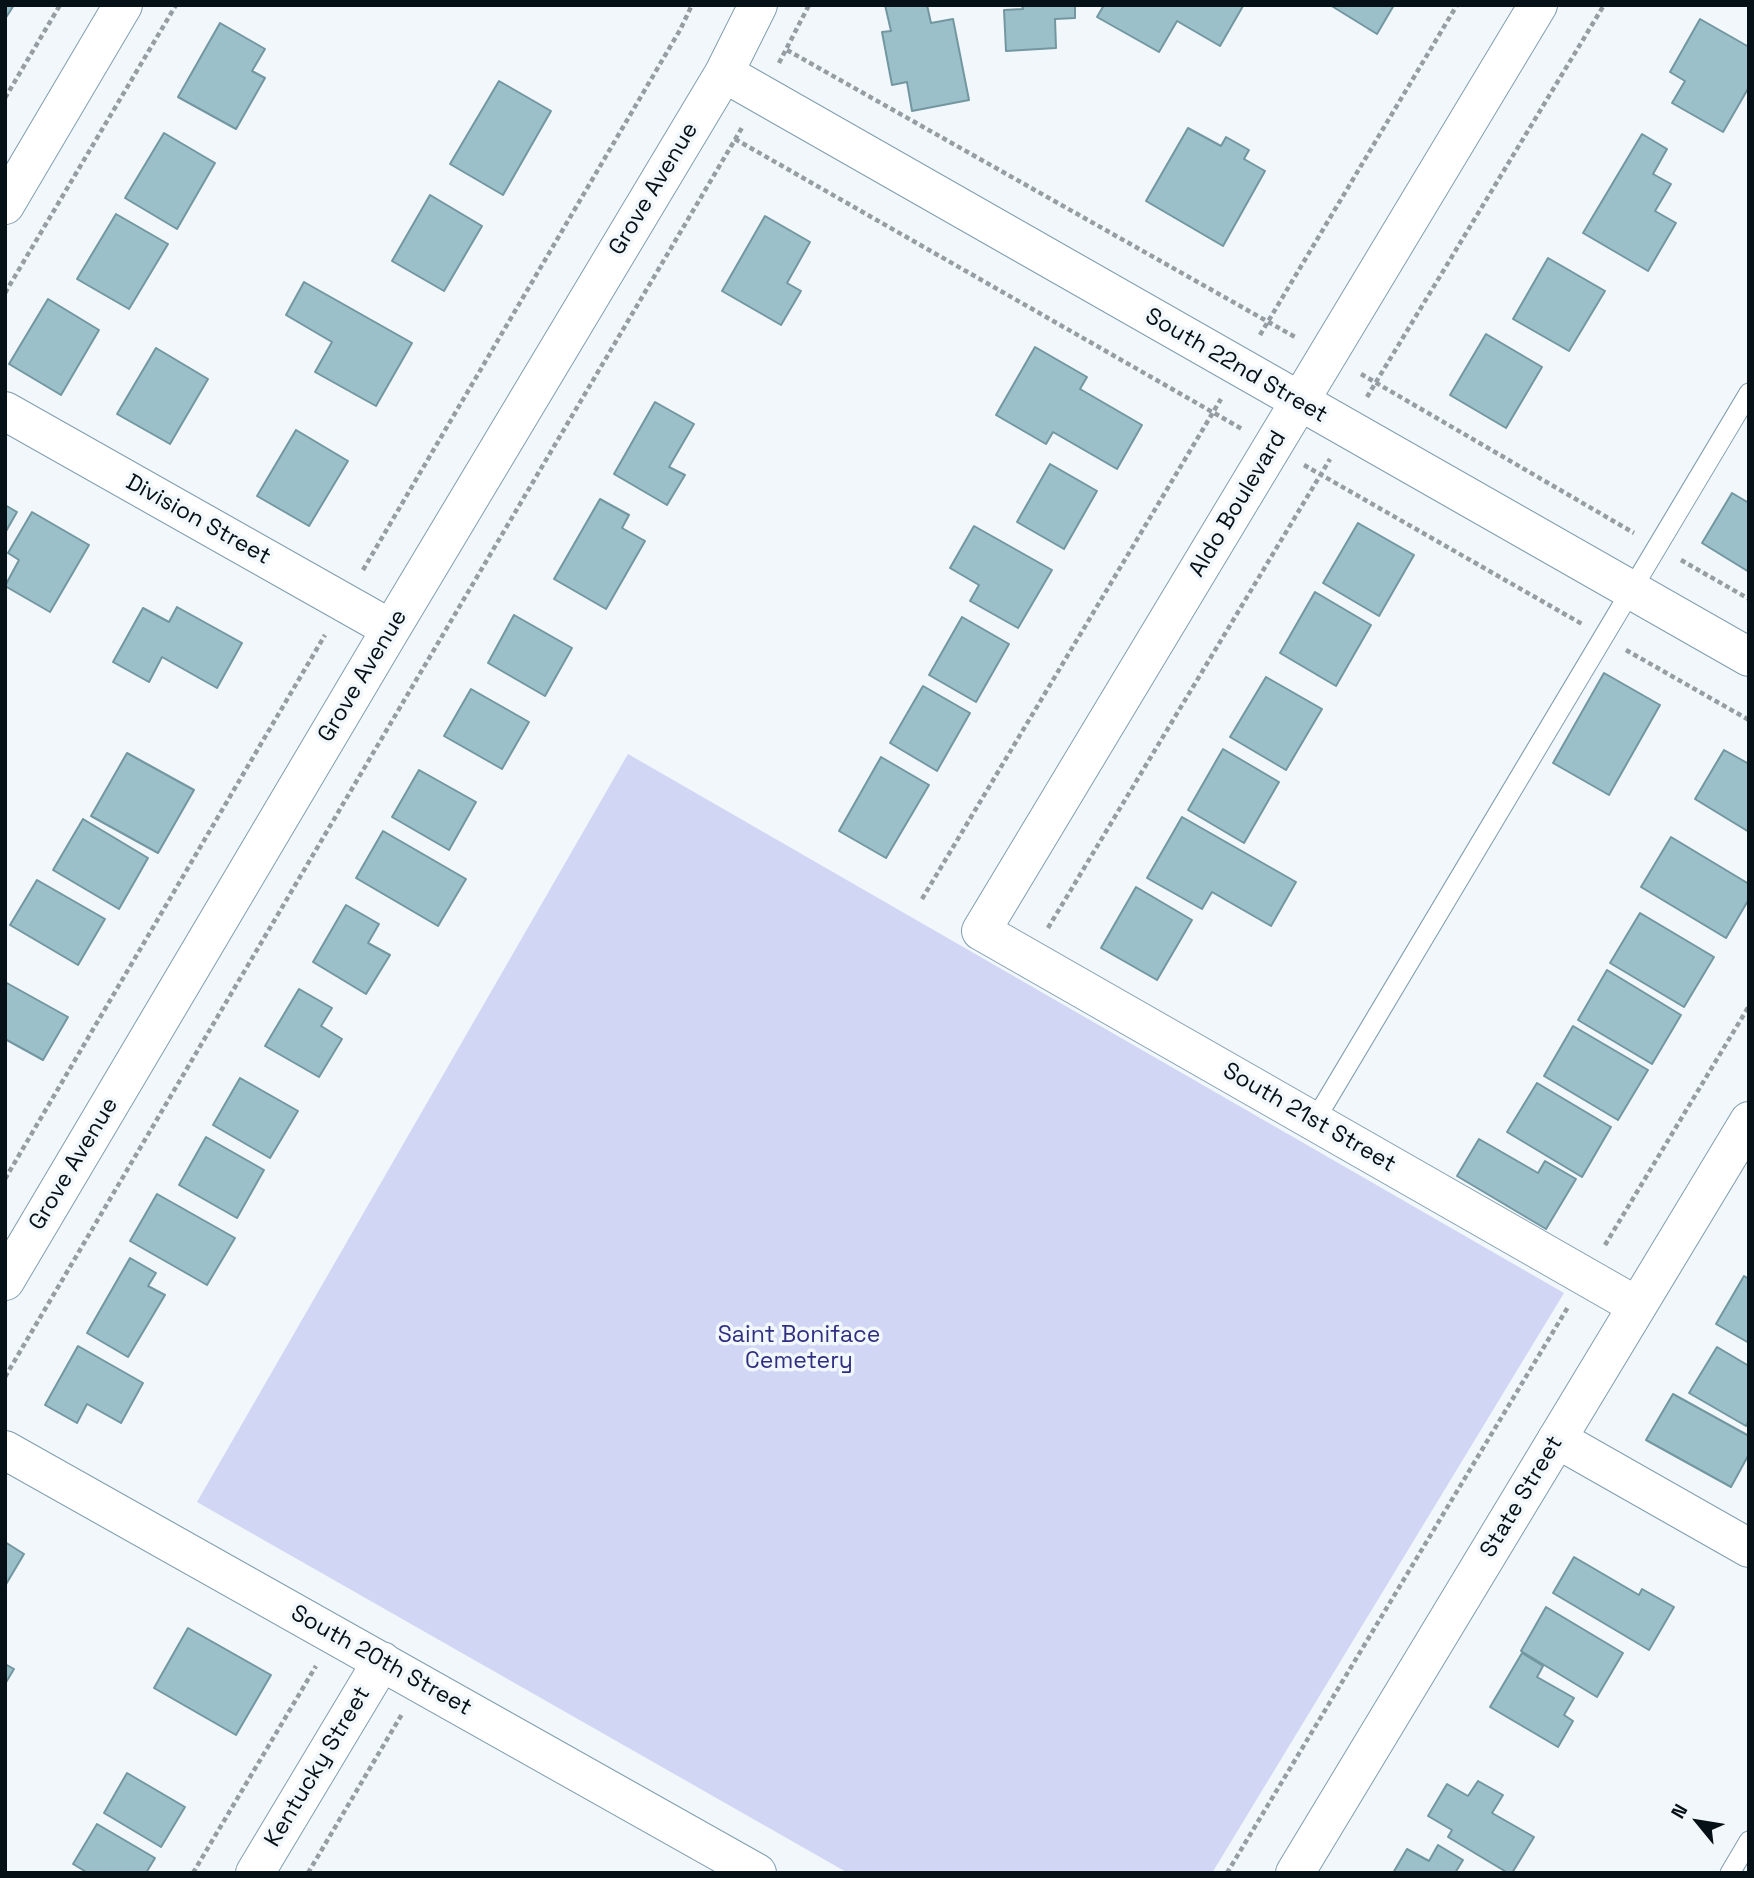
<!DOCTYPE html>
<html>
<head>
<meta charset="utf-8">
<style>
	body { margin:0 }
	#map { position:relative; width:1754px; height:1878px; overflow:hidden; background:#f1f7fb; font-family:"Space Grotesk",sans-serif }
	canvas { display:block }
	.frame { position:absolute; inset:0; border:7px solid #061117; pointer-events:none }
	.north { position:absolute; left:1663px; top:1787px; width:70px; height:70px; -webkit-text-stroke:5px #f1f7fb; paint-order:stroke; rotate:300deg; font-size:19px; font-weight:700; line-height:28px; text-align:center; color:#061117 }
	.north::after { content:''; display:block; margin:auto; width:24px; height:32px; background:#061117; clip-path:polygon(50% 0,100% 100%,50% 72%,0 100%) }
</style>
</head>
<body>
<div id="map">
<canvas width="1754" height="1878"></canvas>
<div class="frame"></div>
<div class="north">N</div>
</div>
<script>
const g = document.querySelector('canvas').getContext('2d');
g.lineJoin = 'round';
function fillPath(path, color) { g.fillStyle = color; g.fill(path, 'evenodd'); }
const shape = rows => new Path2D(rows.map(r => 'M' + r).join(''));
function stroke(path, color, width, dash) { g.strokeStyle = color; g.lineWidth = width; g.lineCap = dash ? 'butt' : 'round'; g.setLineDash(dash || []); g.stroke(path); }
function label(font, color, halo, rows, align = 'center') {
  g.font = font + ' "Space Grotesk",sans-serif'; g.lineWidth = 7; g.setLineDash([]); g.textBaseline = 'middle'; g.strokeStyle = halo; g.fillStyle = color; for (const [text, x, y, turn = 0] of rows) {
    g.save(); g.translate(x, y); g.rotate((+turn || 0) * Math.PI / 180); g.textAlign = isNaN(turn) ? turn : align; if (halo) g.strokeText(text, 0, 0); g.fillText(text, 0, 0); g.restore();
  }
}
fillPath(shape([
	[628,754,1564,1293,1212,1873,848,1873,197,1502]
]), '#d1d6f4');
const building = shape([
	[5,5,14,5,5,19,5,5],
	[885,5,927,5,931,23,953,19,969,100,912,111,907,82,892,85,882,32,891,31,885,5],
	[1022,5,1075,5,1075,18,1055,19,1056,48,1006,51,1004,10,1023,9,1022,5],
	[1104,5,1241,5,1243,6,1220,46,1177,21,1159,52,1097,17,1104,5],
	[1330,5,1394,5,1377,34,1330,5],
	[1700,19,1749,47,1749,87,1723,132,1672,103,1685,81,1670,72,1700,19],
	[220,23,265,49,252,71,265,78,236,129,178,97,220,23],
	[499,81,551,111,503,195,450,164,499,81],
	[1188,128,1221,146,1226,137,1249,150,1244,159,1265,171,1223,246,1146,201,1188,128],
	[164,133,215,163,177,229,125,198,164,133],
	[1642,134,1667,149,1653,174,1671,184,1655,211,1676,223,1648,271,1583,233,1642,134],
	[430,195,482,226,444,291,392,261,430,195],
	[116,214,168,244,129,309,77,279,116,214],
	[765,216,810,242,787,283,801,291,781,325,722,291,765,216],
	[1548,258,1605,291,1569,351,1513,319,1548,258],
	[304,282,412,343,376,406,315,372,332,342,286,315,304,282],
	[48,299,99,330,61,395,9,364,48,299],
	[1486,334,1542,367,1506,428,1450,395,1486,334],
	[1035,347,1087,377,1080,389,1142,425,1117,469,1053,432,1046,444,996,415,1035,347],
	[156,348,208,379,170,444,117,414,156,348],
	[655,402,694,424,669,467,685,475,667,505,614,474,655,402],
	[296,430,348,461,309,526,257,496,296,430],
	[1050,464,1097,491,1064,549,1017,522,1050,464],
	[1732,493,1749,503,1749,572,1702,543,1732,493],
	[600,499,629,515,622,528,645,541,606,609,554,579,600,499],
	[5,505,17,512,5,533,5,505],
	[32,512,89,545,50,612,5,586,19,560,8,553,32,512],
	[1358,523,1414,555,1379,616,1323,583,1358,523],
	[974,526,1052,570,1018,628,970,601,979,585,950,568,974,526],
	[1315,592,1371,625,1336,686,1280,653,1315,592],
	[177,607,242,643,217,688,162,657,149,682,113,662,143,608,169,622,177,607],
	[514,615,572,648,545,696,488,663,514,615],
	[962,617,1009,644,976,702,929,675,962,617],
	[1604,673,1660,705,1609,795,1553,763,1604,673],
	[1266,677,1322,709,1286,770,1230,737,1266,677],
	[923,686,970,713,937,771,890,743,923,686],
	[471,689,529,722,502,769,444,736,471,689],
	[1223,749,1279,782,1244,843,1188,810,1223,749],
	[1724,750,1749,764,1749,832,1695,799,1724,750],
	[127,753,194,790,158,853,91,816,127,753],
	[881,757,929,785,886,858,839,831,881,757],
	[419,770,476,802,449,850,392,817,419,770],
	[1182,817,1296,882,1271,926,1212,892,1202,909,1147,878,1182,817],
	[83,819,148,858,119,909,53,870,83,819],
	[383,831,466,879,438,926,356,878,383,831],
	[1671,837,1749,884,1749,899,1726,938,1641,887,1671,837],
	[37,880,105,919,78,965,10,925,37,880],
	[1136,887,1192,920,1157,980,1101,948,1136,887],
	[346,905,379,924,368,943,390,955,366,994,313,962,346,905],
	[1640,913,1714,957,1684,1007,1610,963,1640,913],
	[1607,970,1681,1015,1652,1064,1578,1020,1607,970],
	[5,982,68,1017,43,1060,5,1039,5,982],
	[299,989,332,1008,321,1026,342,1039,319,1077,265,1046,299,989],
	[1573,1026,1648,1070,1618,1120,1544,1076,1573,1026],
	[240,1078,298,1111,270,1158,213,1125,240,1078],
	[1537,1083,1611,1127,1582,1177,1507,1132,1537,1083],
	[206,1137,264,1170,237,1218,179,1185,206,1137],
	[1479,1139,1538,1173,1545,1161,1576,1179,1546,1229,1457,1176,1479,1139],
	[157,1194,235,1238,207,1285,130,1241,157,1194],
	[130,1258,156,1273,148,1286,165,1295,128,1357,87,1333,130,1258],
	[1744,1276,1749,1279,1749,1343,1716,1324,1744,1276],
	[78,1346,143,1383,121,1423,87,1404,77,1423,45,1405,78,1346],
	[1717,1347,1749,1366,1749,1420,1746,1426,1689,1393,1717,1347],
	[1673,1394,1749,1436,1749,1454,1731,1487,1646,1440,1673,1394],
	[5,1542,24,1554,5,1586,5,1542],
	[1574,1557,1639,1595,1642,1589,1674,1607,1649,1650,1553,1593,1574,1557],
	[1546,1607,1623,1653,1597,1697,1521,1651,1546,1607],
	[188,1628,271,1675,236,1735,154,1688,188,1628],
	[1522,1653,1543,1666,1537,1677,1574,1698,1564,1715,1573,1721,1558,1747,1490,1707,1522,1653],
	[5,1664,14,1669,5,1684,5,1664],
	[127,1773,185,1807,161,1847,104,1813,127,1773],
	[1478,1781,1503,1795,1492,1813,1534,1837,1512,1873,1508,1873,1448,1837,1452,1830,1428,1816,1447,1784,1468,1796,1478,1781],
	[97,1824,155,1858,146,1873,88,1873,73,1864,97,1824],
	[1438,1845,1463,1860,1455,1873,1393,1873,1407,1849,1429,1861,1438,1845]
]);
fillPath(building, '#9bc0c9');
stroke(building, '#7397a1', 2);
const service = shape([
	[1315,1120,1749,393],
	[1730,1873,1749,1841]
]);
const minor = shape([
	[1538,5,981,931,1637,1306],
	[724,73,1749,657],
	[5,205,123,5],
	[5,411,391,629],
	[5,1281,391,629,724,73,758,5],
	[1557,1439,1749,1548],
	[5,1450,757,1873],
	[255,1873,382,1661]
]);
const tertiary = shape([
	[1295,1873,1749,1121]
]);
stroke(service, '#819eb0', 21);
stroke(minor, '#819eb0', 40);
stroke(tertiary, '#819eb0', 40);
stroke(shape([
	[787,50,1295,337],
	[779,63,809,5],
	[5,98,60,5],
	[735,139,1242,429],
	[5,293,176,5],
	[1260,335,1457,5],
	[1361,374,1634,533],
	[1367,397,1604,5],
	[1304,465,1582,624],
	[1681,560,1749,599],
	[363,570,680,30,692,5],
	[1626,650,1749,720],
	[922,899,1221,399],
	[1048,928,1330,459],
	[5,1179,325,635],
	[1605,1245,1749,1006],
	[5,1377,743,126],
	[193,1873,316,1666],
	[308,1873,402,1714],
	[1227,1873,1568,1307]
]), '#969ea3', 4.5, [5, 3.5]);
stroke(service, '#fff', 19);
stroke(minor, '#fff', 38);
stroke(tertiary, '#fff', 38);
label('23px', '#061117', '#f1f7fb', [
	["Grove Avenue",654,189,-59],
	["South 22nd Street",1236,366,30],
	["Aldo Boulevard",1238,504,-59],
	["Division Street",198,520,29],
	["Grove Avenue",363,676,-59],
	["South 21st Street",1309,1118,30],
	["Grove Avenue",74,1164,-59],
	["State Street",1522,1497,-59],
	["South 20th Street",381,1661,29],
	["Kentucky Street",318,1767,-59]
]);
label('23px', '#302e81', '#f1f7fb', [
	["Saint Boniface",799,1336],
	["Cemetery",799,1362]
]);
</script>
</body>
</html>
